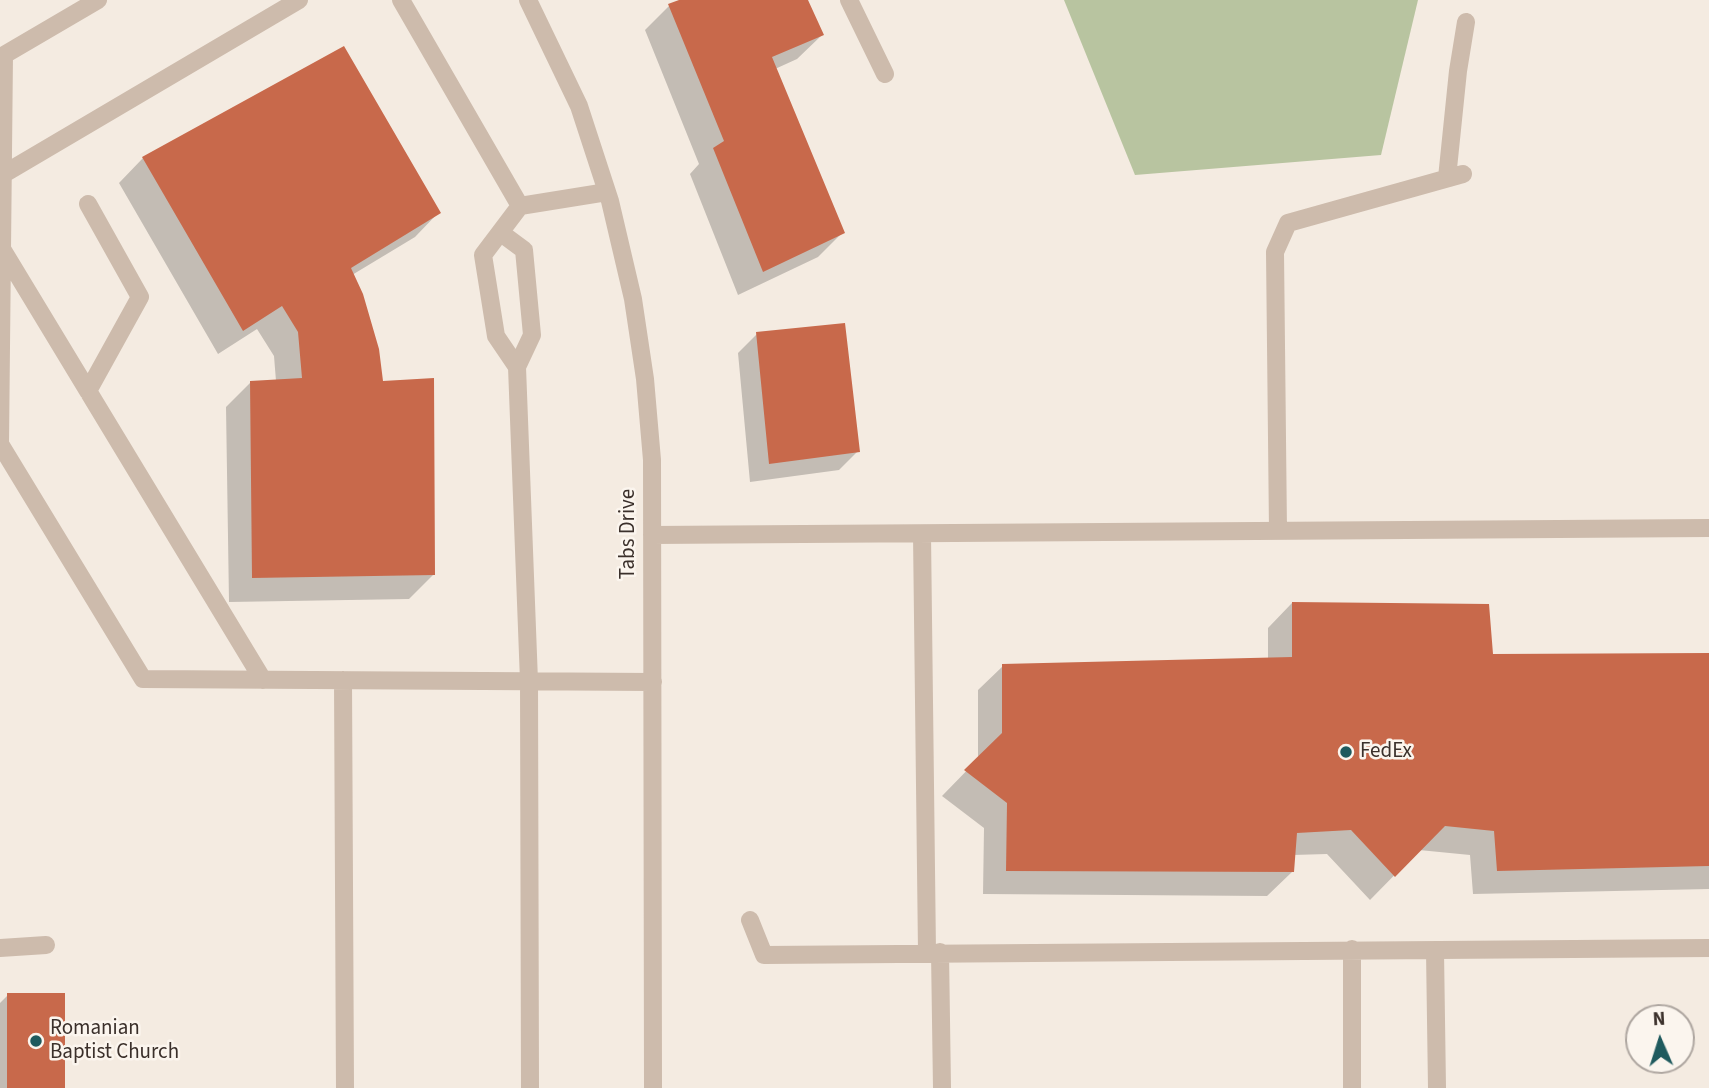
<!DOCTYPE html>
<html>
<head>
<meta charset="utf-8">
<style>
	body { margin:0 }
	#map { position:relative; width:1709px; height:1088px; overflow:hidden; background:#f4ebe1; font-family:"Source Sans 3",sans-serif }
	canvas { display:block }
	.north { position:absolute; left:1625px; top:1004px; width:70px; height:70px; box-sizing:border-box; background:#fbf5ee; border:2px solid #aea6a0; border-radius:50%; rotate:357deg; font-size:19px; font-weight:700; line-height:28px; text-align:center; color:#3b302b }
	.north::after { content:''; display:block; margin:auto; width:24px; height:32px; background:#1f5a5e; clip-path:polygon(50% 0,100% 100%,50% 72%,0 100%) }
</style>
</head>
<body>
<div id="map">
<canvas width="1709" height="1088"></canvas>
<div class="north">N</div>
</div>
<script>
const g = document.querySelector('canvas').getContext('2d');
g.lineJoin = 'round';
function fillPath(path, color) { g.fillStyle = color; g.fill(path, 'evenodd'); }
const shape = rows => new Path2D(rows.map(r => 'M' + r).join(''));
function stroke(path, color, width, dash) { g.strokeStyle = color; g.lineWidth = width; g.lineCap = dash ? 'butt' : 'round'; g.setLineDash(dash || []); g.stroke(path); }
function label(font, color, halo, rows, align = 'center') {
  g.font = font + ' "Source Sans 3",sans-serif'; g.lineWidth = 5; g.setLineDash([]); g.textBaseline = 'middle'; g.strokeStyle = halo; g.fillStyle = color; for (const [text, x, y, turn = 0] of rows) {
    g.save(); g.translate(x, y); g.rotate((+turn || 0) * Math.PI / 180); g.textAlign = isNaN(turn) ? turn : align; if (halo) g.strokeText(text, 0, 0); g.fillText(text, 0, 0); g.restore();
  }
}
fillPath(shape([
	[1064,0,1418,0,1381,155,1135,175]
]), '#b8c4a0');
fillPath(shape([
	[684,0,806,0,822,35,797,59,775,69,842,233,818,257,738,295,690,174,699,164,645,30,669,6],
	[143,158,439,212,415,237,352,275,433,575,409,599,229,602,226,407,251,382,276,381,274,356,257,329,218,354,119,183],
	[757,334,858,451,839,470,750,482,738,353],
	[1292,603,1491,656,1709,655,1709,889,1473,894,1470,855,1419,850,1370,900,1327,854,1293,855,1292,872,1267,896,983,894,984,828,942,796,978,759,978,690,1003,666,1268,659,1268,628],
	[8,995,63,1088,0,1088,0,1003]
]), '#0003');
fillPath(shape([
	[679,0,808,0,824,35,772,57,845,233,763,272,713,148,724,141,668,4],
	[344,46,441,213,351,268,363,294,379,349,383,381,434,378,435,575,252,578,250,381,302,378,298,332,282,306,243,331,142,157],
	[845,323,860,452,769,464,756,332],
	[1292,602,1489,604,1493,654,1709,653,1709,866,1497,871,1494,831,1445,826,1395,877,1351,830,1297,833,1294,872,1006,871,1007,803,964,770,1002,733,1002,664,1292,657],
	[7,993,65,993,65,1088,7,1088]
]), '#c8694b');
stroke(shape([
	[98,0,4,55,0,444,143,679,653,682],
	[401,0,520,206,483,255,496,336,517,367],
	[528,0,579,106,610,201,633,299,645,379,652,460,653,1088],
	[849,0,885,74],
	[2,175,299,0],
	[1447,178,1458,71,1466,22],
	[520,206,607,192],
	[501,233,524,250,532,335,517,367,529,681,530,1088],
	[2,249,263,680],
	[88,391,140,297,88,204],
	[1278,531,1275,252,1288,223,1463,174],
	[922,534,927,952],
	[652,535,1709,528],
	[343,680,345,1088],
	[750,920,764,955,1709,948],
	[0,948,46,945],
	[1352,949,1352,1088],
	[1435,951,1437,1088],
	[940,952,942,1088]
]), '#cdbbac', 18);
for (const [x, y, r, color] of [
	[1346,752,7,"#1f5a5e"],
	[36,1041,7,"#1f5a5e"]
]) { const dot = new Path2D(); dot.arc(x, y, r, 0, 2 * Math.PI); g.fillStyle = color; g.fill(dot); stroke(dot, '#fbf5ee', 2.5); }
label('21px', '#3b302b', '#fbf5ee', [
	["Tabs Drive",629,534,-90]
]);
label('21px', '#3b302b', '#fbf5ee', [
	["FedEx",1360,752],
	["Romanian",50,1029],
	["Baptist Church",50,1053]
], 'left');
</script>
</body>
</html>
